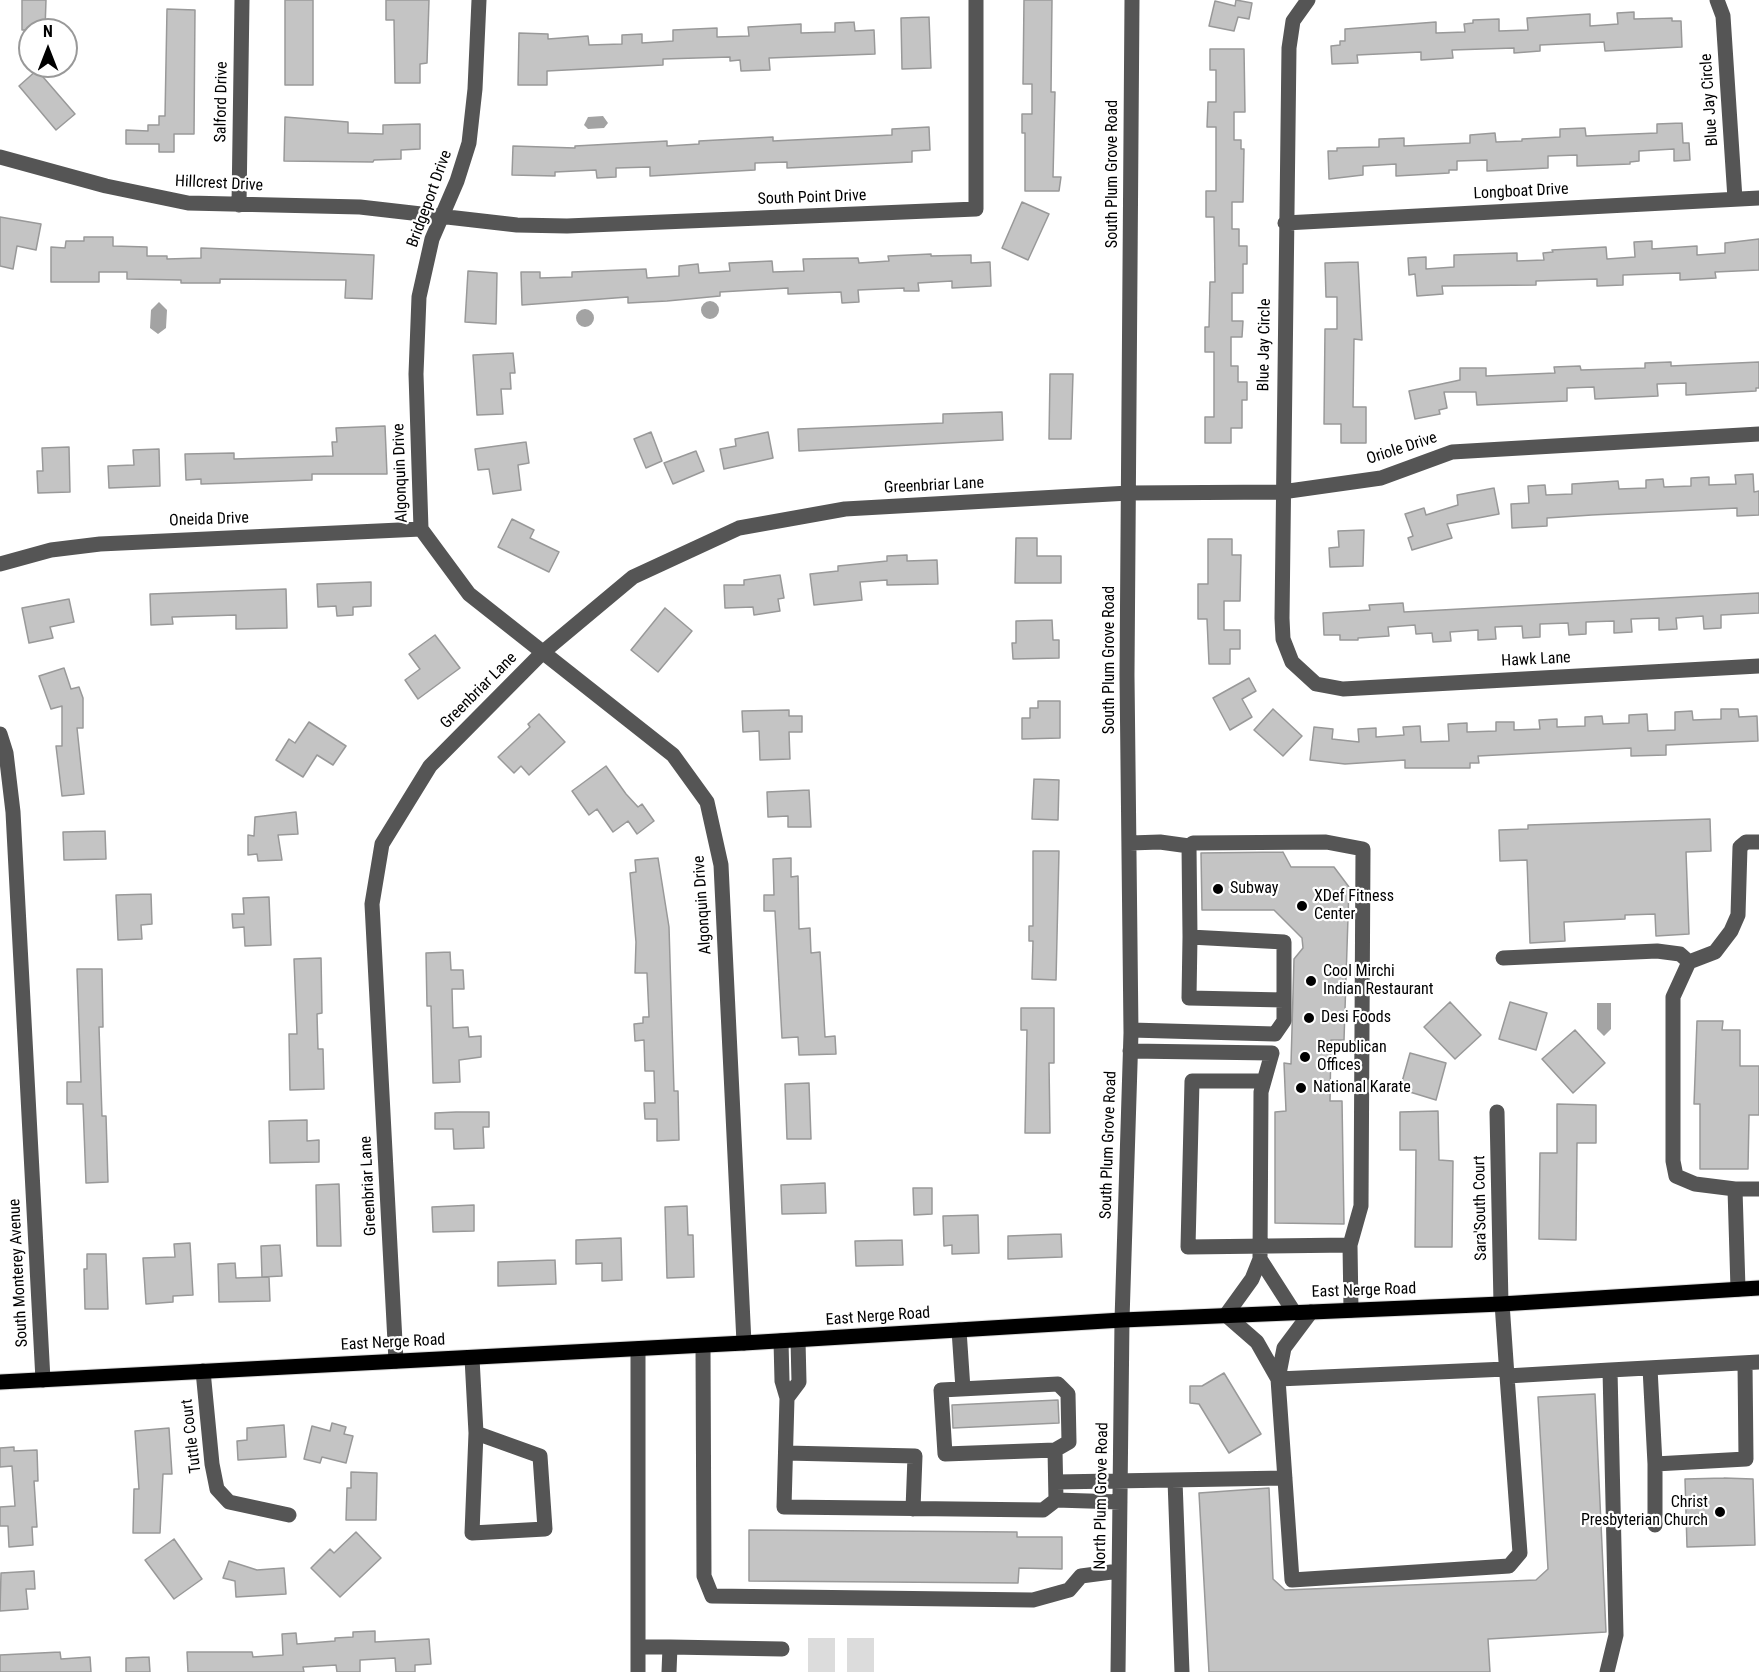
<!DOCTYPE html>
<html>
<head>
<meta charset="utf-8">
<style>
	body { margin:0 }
	#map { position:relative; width:1759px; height:1672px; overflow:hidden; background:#fff; font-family:"Roboto Condensed",sans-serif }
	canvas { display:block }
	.north { position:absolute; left:18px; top:18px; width:60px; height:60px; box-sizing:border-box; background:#fff; border:2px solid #999; border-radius:50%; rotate:0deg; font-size:16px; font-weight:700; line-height:24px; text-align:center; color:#000 }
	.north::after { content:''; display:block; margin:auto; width:21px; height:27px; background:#000; clip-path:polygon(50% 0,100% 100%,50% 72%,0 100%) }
</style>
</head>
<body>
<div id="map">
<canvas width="1759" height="1672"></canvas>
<div class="north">N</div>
</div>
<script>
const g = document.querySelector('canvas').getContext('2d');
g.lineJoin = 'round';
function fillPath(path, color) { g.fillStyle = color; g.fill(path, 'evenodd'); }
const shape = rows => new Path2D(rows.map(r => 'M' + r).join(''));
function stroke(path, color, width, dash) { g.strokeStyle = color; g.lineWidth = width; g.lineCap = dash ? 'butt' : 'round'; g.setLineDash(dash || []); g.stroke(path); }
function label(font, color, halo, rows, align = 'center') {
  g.font = font + ' "Roboto Condensed",sans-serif'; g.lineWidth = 4.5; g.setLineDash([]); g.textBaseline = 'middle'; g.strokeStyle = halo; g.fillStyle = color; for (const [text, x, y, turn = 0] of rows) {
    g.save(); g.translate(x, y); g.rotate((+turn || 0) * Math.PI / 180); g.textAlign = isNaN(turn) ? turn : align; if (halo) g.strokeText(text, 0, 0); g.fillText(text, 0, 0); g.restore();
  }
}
fillPath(shape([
	[808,1638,835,1638,835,1672,808,1672],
	[847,1638,874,1638,874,1672,847,1672]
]), '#dcdcdc');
fillPath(shape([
	[603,116,608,123,604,128,588,129,584,125,588,117],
	'701 310a9 9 0 1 1 18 0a9 9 0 1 1-18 0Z',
	[159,302,167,310,166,328,158,334,150,328,151,310],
	'576 318a9 9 0 1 1 18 0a9 9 0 1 1-18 0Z',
	[1597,1003,1611,1003,1611,1029,1604,1036,1597,1029]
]), '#a3a3a3');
const building = shape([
	[22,0,46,0,45,30,22,30,22,0],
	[285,0,313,0,313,85,285,85,285,0],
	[386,0,429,0,427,63,420,64,420,83,395,83,394,20,386,20,386,0],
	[1024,0,1052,0,1051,92,1055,92,1053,177,1061,177,1059,191,1025,191,1025,133,1022,133,1022,114,1032,114,1032,84,1023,84,1024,0],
	[1236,0,1252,3,1249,19,1238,17,1234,31,1209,26,1215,1,1235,6,1236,0],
	[167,9,195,10,194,134,174,134,174,152,159,152,159,144,126,144,126,130,148,131,148,125,159,125,159,116,165,116,167,9],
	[1634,12,1634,19,1672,18,1672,21,1681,21,1682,47,1605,51,1604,42,1540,45,1540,51,1514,53,1514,48,1452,50,1453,58,1421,60,1421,52,1357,55,1358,63,1332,64,1331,46,1340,45,1340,41,1345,41,1345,29,1436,22,1436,33,1465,32,1464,24,1473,23,1473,20,1499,19,1499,31,1528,30,1527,18,1590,14,1590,26,1618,24,1617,13,1634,12],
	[929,17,931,68,902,69,901,18,929,17],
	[854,22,855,31,874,30,875,54,769,58,770,70,741,71,740,60,730,61,730,57,663,59,663,65,547,71,547,85,518,85,519,33,548,34,548,39,588,36,589,45,622,44,622,35,642,34,642,43,673,41,673,30,717,28,717,37,749,36,748,27,801,24,801,33,835,32,835,23,854,22],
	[1210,49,1244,49,1245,112,1234,112,1234,140,1241,140,1241,149,1244,149,1243,202,1232,202,1232,229,1239,229,1239,246,1247,246,1247,264,1243,264,1243,293,1232,293,1232,321,1243,321,1242,337,1231,337,1231,366,1238,366,1238,382,1247,382,1247,400,1242,400,1242,428,1231,428,1231,443,1205,443,1205,417,1214,417,1214,352,1205,352,1205,327,1209,327,1210,282,1215,282,1214,217,1206,217,1206,191,1216,191,1216,127,1207,127,1208,102,1216,102,1216,70,1210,70,1210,49],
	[37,70,75,114,56,130,19,86,37,70],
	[285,117,348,122,348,133,383,134,383,125,420,124,420,149,401,150,401,159,374,160,373,162,284,161,285,117],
	[1682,123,1683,143,1689,143,1690,160,1674,161,1674,149,1639,151,1639,161,1630,162,1630,164,1577,166,1577,155,1548,156,1548,168,1487,171,1487,160,1457,161,1457,170,1449,170,1449,173,1396,176,1396,164,1363,166,1363,175,1329,179,1328,151,1337,151,1337,148,1379,147,1379,139,1404,138,1404,146,1470,143,1470,135,1495,133,1496,142,1522,141,1522,139,1560,137,1560,129,1585,128,1586,136,1657,133,1657,124,1682,123],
	[929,127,930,150,912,151,912,162,787,168,787,162,755,163,755,170,650,176,650,167,616,168,616,177,597,178,596,170,555,172,555,176,512,175,513,146,575,148,575,146,667,141,667,146,699,144,699,141,773,137,773,141,892,135,892,129,929,127],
	[1022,202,1049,214,1028,260,1002,248,1022,202],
	[0,217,41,224,36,250,17,246,13,269,0,266,0,217],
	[84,237,113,237,113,246,147,247,147,256,167,256,167,259,201,258,201,248,374,255,372,299,345,298,346,280,220,279,220,283,181,283,181,280,127,279,127,272,99,272,99,282,51,282,51,247,65,248,66,241,84,241,84,237],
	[1759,239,1759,270,1715,272,1716,278,1680,280,1680,273,1623,275,1623,285,1597,286,1597,279,1536,281,1536,285,1442,286,1443,294,1417,296,1415,274,1409,275,1408,258,1426,257,1426,269,1454,267,1454,255,1517,253,1517,261,1544,260,1543,253,1553,252,1552,250,1606,247,1607,259,1635,257,1634,242,1652,241,1652,249,1697,246,1697,255,1725,253,1725,243,1759,239],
	[931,254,931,256,971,255,971,263,990,262,991,286,952,288,952,281,918,283,919,291,904,291,904,288,858,290,859,302,842,303,841,292,788,294,788,288,720,292,720,296,667,301,628,303,628,297,522,305,521,272,540,272,540,278,572,277,572,272,646,269,647,278,679,276,679,266,698,264,699,273,730,271,729,263,772,261,773,272,804,271,803,259,858,258,859,263,889,261,888,256,931,254],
	[1358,262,1362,340,1354,339,1353,407,1366,407,1366,443,1341,443,1341,424,1324,424,1325,329,1337,329,1337,297,1326,297,1325,263,1358,262],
	[468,271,497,273,496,324,465,322,468,271],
	[513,353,515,373,510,373,511,389,501,389,503,414,477,415,473,355,513,353],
	[1671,362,1671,366,1759,362,1759,388,1756,388,1756,391,1686,395,1686,383,1657,384,1658,396,1595,399,1594,387,1567,388,1567,401,1477,405,1476,392,1444,392,1447,408,1439,410,1440,414,1415,419,1409,391,1460,380,1460,368,1486,368,1486,376,1555,373,1554,367,1580,366,1581,370,1645,368,1645,363,1671,362],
	[1050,374,1073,374,1071,439,1049,439,1050,374],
	[1002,412,1003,440,799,451,798,429,943,423,943,414,1002,412],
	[385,426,387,474,312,474,312,480,234,483,201,484,201,479,186,480,185,454,234,453,234,459,333,456,332,442,337,442,336,428,385,426],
	[651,432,662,461,646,468,634,439,651,432],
	[768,432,773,458,724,469,720,449,736,446,735,439,768,432],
	[526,442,529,463,518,465,521,490,493,494,489,469,478,470,475,449,526,442],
	[69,447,70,492,38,493,37,471,43,471,42,448,69,447],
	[159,449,160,486,109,488,108,466,134,465,133,450,159,449],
	[696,451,704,471,673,484,664,463,696,451],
	[1753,474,1754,492,1759,491,1759,515,1737,516,1737,508,1592,515,1547,518,1547,526,1512,528,1511,504,1529,503,1528,486,1545,485,1546,495,1572,494,1572,484,1618,481,1619,489,1646,488,1646,480,1663,479,1664,487,1691,486,1691,478,1709,477,1709,485,1736,484,1735,475,1753,474],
	[1494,488,1499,514,1447,524,1452,538,1412,550,1408,538,1413,536,1405,514,1424,508,1426,515,1458,505,1457,495,1494,488],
	[512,519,534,530,530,538,559,552,549,572,498,547,512,519],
	[1364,530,1363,566,1330,567,1329,548,1339,547,1338,531,1364,530],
	[1016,538,1037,538,1037,556,1061,556,1061,583,1015,583,1016,538],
	[1208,539,1232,539,1232,555,1241,555,1240,601,1224,601,1224,630,1240,630,1240,649,1230,649,1230,664,1209,664,1207,619,1198,619,1198,584,1208,584,1208,539],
	[907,555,907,561,937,560,938,584,887,585,887,580,860,582,862,600,814,605,810,574,838,571,838,566,887,561,887,556,907,555],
	[780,575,784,598,778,599,780,611,754,615,753,607,725,608,724,585,744,585,744,580,780,575],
	[371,582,371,606,353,607,353,615,337,616,336,606,318,607,317,584,371,582],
	[286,589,287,628,236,629,236,615,172,617,173,624,151,625,150,594,286,589],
	[1759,593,1759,613,1721,615,1721,628,1704,629,1703,616,1676,618,1677,629,1659,630,1659,618,1631,619,1632,632,1614,633,1614,621,1586,622,1586,634,1569,635,1568,623,1540,624,1540,637,1523,638,1522,626,1495,627,1496,639,1478,640,1478,630,1450,632,1451,641,1433,642,1432,633,1416,634,1415,625,1388,627,1389,636,1358,638,1358,640,1340,640,1340,635,1324,635,1323,613,1370,610,1369,605,1403,603,1404,612,1759,593],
	[69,599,74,622,50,627,53,638,29,643,22,608,69,599],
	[665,608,692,631,658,672,631,650,665,608],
	[1052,620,1053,640,1059,640,1059,658,1013,659,1012,643,1016,643,1016,621,1052,620],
	[435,635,460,668,418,699,405,680,420,669,409,654,435,635],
	[64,668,71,689,79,687,83,698,83,728,77,728,84,794,62,796,56,746,62,746,62,706,51,709,39,676,64,668],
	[1249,678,1256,691,1242,699,1252,717,1230,730,1213,698,1249,678],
	[1038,701,1060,701,1060,738,1022,739,1022,718,1030,718,1030,708,1038,708,1038,701],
	[1273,709,1302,736,1283,756,1254,730,1273,709],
	[1721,709,1738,709,1739,717,1757,716,1758,741,1666,745,1666,755,1631,756,1631,748,1478,756,1479,763,1470,763,1470,768,1405,768,1405,760,1345,764,1310,760,1314,727,1333,729,1332,739,1359,742,1358,729,1376,728,1376,737,1404,735,1403,727,1420,726,1421,742,1449,741,1448,724,1467,723,1467,732,1496,731,1496,722,1514,722,1514,730,1540,729,1539,720,1557,719,1557,727,1585,726,1585,717,1602,716,1603,724,1629,723,1629,715,1647,714,1648,731,1675,730,1675,712,1692,711,1693,720,1721,719,1721,709],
	[789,710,789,716,802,716,802,732,789,732,790,759,760,760,759,731,743,732,742,711,789,710],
	[539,714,565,742,529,775,521,766,514,773,498,757,530,727,528,724,539,714],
	[309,722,346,746,333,765,317,755,303,777,276,760,289,739,295,743,309,722],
	[606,766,626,794,638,807,642,804,654,821,637,834,628,821,613,832,597,809,589,815,572,791,606,766],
	[1034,779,1059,780,1058,820,1032,819,1034,779],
	[809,790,811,827,788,827,788,816,768,817,767,792,809,790],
	[296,812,298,834,278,835,282,860,258,861,257,854,248,855,248,835,254,836,255,817,296,812],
	[1710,819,1711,851,1686,852,1689,934,1656,936,1655,914,1625,915,1625,919,1564,922,1565,941,1530,943,1527,860,1500,861,1499,830,1528,829,1528,825,1710,819],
	[105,831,106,859,64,860,63,832,105,831],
	[1033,851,1059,851,1056,980,1032,979,1033,941,1029,941,1029,926,1033,926,1033,851],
	[1283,852,1291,867,1334,867,1349,887,1344,1040,1331,1040,1330,1101,1342,1101,1344,1224,1275,1223,1275,1112,1286,1111,1284,1063,1291,1064,1294,959,1303,948,1302,938,1274,910,1202,910,1201,853,1283,852],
	[658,858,669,927,674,1091,678,1091,679,1140,657,1141,657,1119,645,1119,644,1103,655,1103,654,1071,645,1071,644,1040,635,1041,634,1024,643,1023,643,1017,649,1017,647,973,635,973,636,942,630,873,636,872,635,860,658,858],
	[791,858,791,877,798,876,799,929,810,928,811,953,820,952,825,1037,835,1036,836,1054,799,1055,798,1037,782,1038,775,911,764,911,764,895,774,895,773,859,791,858],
	[151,894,152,924,141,925,142,939,118,940,116,895,151,894],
	[269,897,271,945,245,946,244,927,233,928,232,914,244,914,243,898,269,897],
	[450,952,451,970,463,970,464,989,452,989,453,1028,468,1027,469,1037,481,1036,481,1057,459,1060,460,1082,433,1083,431,1006,427,1006,426,953,450,952],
	[321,958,322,1013,317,1014,318,1049,323,1049,324,1089,290,1090,289,1034,297,1034,294,959,321,958],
	[77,969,102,969,103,1027,99,1027,102,1116,106,1116,108,1182,86,1183,83,1104,67,1104,67,1082,81,1082,77,969],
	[1450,1002,1481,1035,1455,1059,1424,1027,1450,1002],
	[1510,1002,1547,1013,1536,1050,1499,1039,1510,1002],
	[1021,1008,1054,1008,1054,1063,1049,1063,1050,1133,1025,1133,1027,1030,1021,1030,1021,1008],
	[1697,1021,1723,1021,1722,1030,1740,1030,1740,1066,1759,1066,1759,1115,1749,1115,1748,1169,1700,1169,1700,1104,1694,1104,1697,1021],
	[1575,1030,1605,1063,1573,1093,1542,1059,1575,1030],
	[1410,1053,1446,1063,1436,1100,1400,1089,1410,1053],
	[809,1083,811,1139,787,1139,785,1084,809,1083],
	[1557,1104,1596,1105,1596,1143,1577,1143,1576,1240,1539,1239,1540,1153,1557,1153,1557,1104],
	[1438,1111,1439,1160,1453,1161,1452,1247,1415,1247,1416,1150,1400,1150,1400,1112,1438,1111],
	[456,1112,489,1112,489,1127,483,1127,484,1148,454,1149,453,1129,435,1129,435,1113,456,1112],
	[307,1120,307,1141,319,1140,319,1162,270,1163,269,1121,307,1120],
	[825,1183,826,1213,782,1214,781,1185,825,1183],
	[339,1184,341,1246,317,1246,316,1185,339,1184],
	[913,1188,932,1188,932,1214,914,1215,913,1188],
	[474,1205,474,1231,433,1232,432,1207,474,1205],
	[687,1206,688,1235,693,1235,694,1277,667,1278,665,1207,687,1206],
	[978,1215,979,1253,952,1254,952,1245,944,1246,943,1216,978,1215],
	[1061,1234,1062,1257,1008,1259,1008,1236,1061,1234],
	[621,1238,622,1280,602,1281,602,1263,576,1264,576,1240,621,1238],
	[902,1240,903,1265,856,1266,855,1241,902,1240],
	[190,1243,193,1295,173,1296,173,1302,146,1304,143,1258,175,1257,174,1244,190,1243],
	[280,1245,282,1276,262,1277,261,1246,280,1245],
	[87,1254,106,1254,108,1309,85,1309,84,1269,87,1269,87,1254],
	[555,1260,556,1284,498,1286,498,1262,555,1260],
	[235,1263,236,1278,269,1277,270,1301,219,1302,218,1264,235,1263],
	[1224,1373,1261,1434,1229,1453,1199,1404,1190,1403,1190,1386,1202,1386,1224,1373],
	[1595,1394,1606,1632,1488,1639,1490,1672,1209,1672,1199,1493,1269,1488,1273,1579,1285,1590,1536,1580,1548,1569,1538,1397,1595,1394],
	[1058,1400,1059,1423,953,1428,952,1405,1058,1400],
	[332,1423,346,1427,344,1434,353,1436,346,1463,322,1457,320,1463,304,1459,312,1426,330,1431,332,1423],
	[284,1425,286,1457,238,1460,237,1441,247,1440,247,1428,284,1425],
	[169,1428,172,1474,163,1474,160,1533,133,1533,134,1489,139,1489,135,1431,169,1428],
	[14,1447,14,1451,37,1450,38,1481,34,1481,37,1527,32,1527,33,1545,9,1547,8,1526,0,1526,0,1507,15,1506,12,1466,0,1467,0,1448,14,1447],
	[351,1472,377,1473,376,1520,346,1520,347,1488,351,1488,351,1472],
	[1724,1478,1753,1479,1755,1545,1687,1547,1685,1479,1724,1478],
	[749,1530,1017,1532,1017,1537,1062,1537,1062,1569,1019,1568,1018,1583,749,1581,749,1530],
	[356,1532,381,1558,340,1597,311,1568,330,1549,334,1553,356,1532],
	[174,1539,202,1579,174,1599,145,1560,174,1539],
	[229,1561,257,1570,284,1568,286,1594,236,1597,235,1581,223,1578,229,1561],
	[34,1571,35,1589,26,1589,28,1609,0,1611,1,1573,34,1571],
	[375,1631,375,1642,429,1639,431,1664,415,1665,415,1672,396,1672,395,1658,360,1660,360,1672,337,1672,336,1665,303,1667,304,1672,188,1672,187,1652,252,1652,253,1657,283,1655,282,1634,296,1633,297,1644,335,1641,335,1638,353,1637,353,1632,375,1631],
	[60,1652,61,1659,90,1657,91,1672,0,1672,0,1655,60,1652],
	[149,1657,150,1672,126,1672,126,1658,149,1657]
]);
fillPath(building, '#c4c4c4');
stroke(building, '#999', 1.5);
const major = shape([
	[0,1382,744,1343,1122,1320,1501,1304,1759,1288]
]);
stroke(major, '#dbdbdb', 17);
stroke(shape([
	[479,0,475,89,469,143,457,181,432,239,419,297,416,374,421,529,469,594,673,755,707,802,721,865,744,1343],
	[1308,0,1293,21,1289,48,1282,618,1283,639,1292,662,1316,684,1343,689,1759,666],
	[1717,0,1723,16,1735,199],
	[0,157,106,186,188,203,360,207,517,225,567,226,976,209,976,0],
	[239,205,242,0],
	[1285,223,1759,198],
	[0,564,51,550,100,544,421,529],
	[0,734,6,753,13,812,43,1380],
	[1130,843,1160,842,1189,846,1190,937,1284,942,1284,1021,1275,1034,1131,1030],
	[1189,846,1193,843,1326,842,1363,849,1361,1206,1350,1245],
	[1190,937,1189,998,1284,1000],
	[1503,958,1657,951,1680,954,1689,962,1673,997,1673,1161,1676,1176,1695,1184,1735,1189,1738,1289],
	[1689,962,1715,952,1731,931,1738,915,1740,847,1746,842,1759,842],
	[1130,1051,1272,1053,1261,1092,1260,1259,1252,1279,1226,1315,1257,1342,1278,1379],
	[1264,1081,1192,1081,1188,1247,1350,1245,1351,1310],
	[1497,1112,1501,1304],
	[1735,1189,1759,1189],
	[1260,1259,1294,1312],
	[1502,1303,1507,1376,1610,1370,1616,1635,1607,1672],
	[1311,1312,1284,1348,1278,1379,1292,1580,1509,1566,1520,1553,1507,1376],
	[959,1330,963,1389],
	[781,1341,782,1381,787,1398,784,1507,1043,1510,1056,1500,1120,1502],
	[703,1346,704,1576,712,1596,1033,1600,1069,1590,1081,1576,1119,1571],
	[638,1349,638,1672],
	[472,1358,476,1433,472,1533,545,1529,540,1456,476,1433],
	[396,1361,372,904,382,844,430,766,542,653,633,577,739,528,845,509,1129,493,1282,492,1381,478,1452,452,1759,434],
	[1650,1368,1655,1464],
	[1610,1370,1759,1362],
	[203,1371,212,1464,217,1489,229,1502,289,1515],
	[1278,1379,1506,1369],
	[787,1398,799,1382,798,1340],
	[1055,1450,1069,1442,1068,1394,1058,1384,941,1390,945,1454,1055,1450,1056,1500],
	[786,1453,915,1456,913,1509],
	[1175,1480,1182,1672],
	[1056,1482,1285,1478],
	[1655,1525,1655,1464,1746,1459,1745,1363],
	[639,1647,670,1647,669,1672],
	[670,1647,782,1649],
	[1118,1672,1122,1320,1131,1033,1127,675,1132,0]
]), '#555', 15);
stroke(major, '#000', 15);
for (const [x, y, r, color] of [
	[1218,889,6,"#000"],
	[1302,906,6,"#000"],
	[1311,981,6,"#000"],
	[1309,1018,6,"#000"],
	[1305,1057,6,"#000"],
	[1301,1088,6,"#000"],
	[1720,1512,6,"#000"]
]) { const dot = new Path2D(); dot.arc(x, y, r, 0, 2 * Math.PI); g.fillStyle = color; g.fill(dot); stroke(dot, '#fff', 2); }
label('16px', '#000', '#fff', [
	["Blue Jay Circle",1710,100,-94],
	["Salford Drive",222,102,-89],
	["South Plum Grove Road",1113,174,-90],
	["Hillcrest Drive",219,184,3],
	["Longboat Drive",1521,192,-3],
	["South Point Drive",812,198,-2],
	["Bridgeport Drive",430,199,-70],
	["Blue Jay Circle",1265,345,-89],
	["Oriole Drive",1402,449,-18],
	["Algonquin Drive",401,473,-92],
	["Greenbriar Lane",934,486,-3],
	["Oneida Drive",209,520,-2],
	["South Plum Grove Road",1110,660,-90],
	["Hawk Lane",1536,660,-3],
	["Greenbriar Lane",479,691,-45],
	["Algonquin Drive",703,905,-94],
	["South Plum Grove Road",1109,1145,-88],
	["Greenbriar Lane",369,1186,-93],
	["Sara'South Court",1481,1208,-91],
	["South Monterey Avenue",19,1273,-93],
	["East Nerge Road",1364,1291,-2],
	["East Nerge Road",878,1317,-4],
	["East Nerge Road",393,1343,-3],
	["Tuttle Court",192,1436,-97],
	["North Plum Grove Road",1102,1496,-89]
]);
label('16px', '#000', '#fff', [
	["Subway",1230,889],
	["XDef Fitness",1314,897],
	["Center",1314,915],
	["Cool Mirchi",1323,972],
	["Indian Restaurant",1323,990],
	["Desi Foods",1321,1018],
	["Republican",1317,1048],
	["Offices",1317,1066],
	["National Karate",1313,1088],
	["Christ",1708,1503,"right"],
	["Presbyterian Church",1708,1521,"right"]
], 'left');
</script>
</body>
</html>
